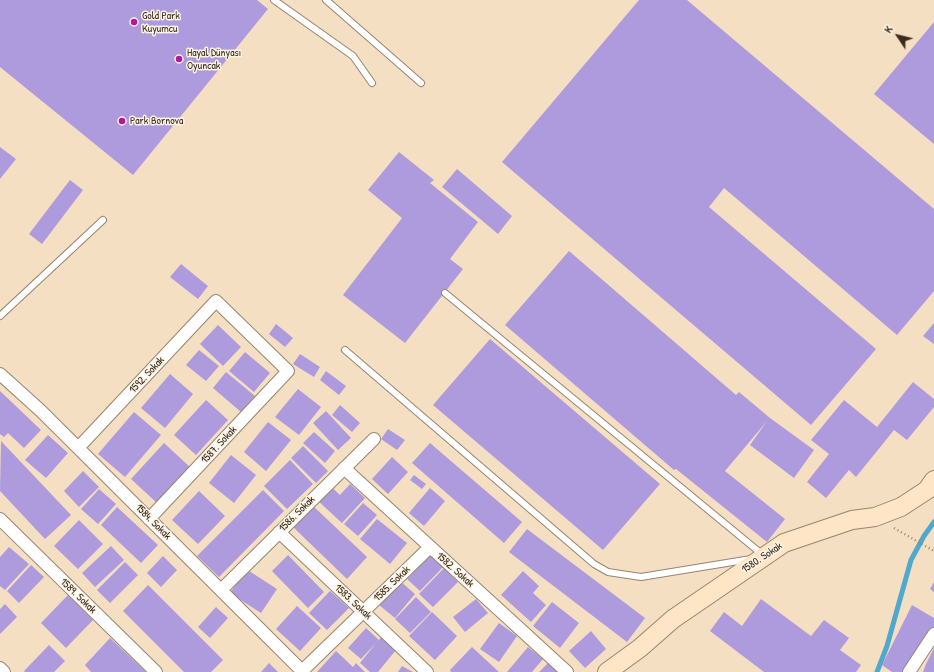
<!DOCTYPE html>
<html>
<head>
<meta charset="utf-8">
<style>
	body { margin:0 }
	#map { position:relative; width:934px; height:672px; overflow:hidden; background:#f4dfc2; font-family:"Patrick Hand",sans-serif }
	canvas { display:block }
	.north { position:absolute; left:878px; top:16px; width:40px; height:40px; -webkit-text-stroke:3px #fcf5e5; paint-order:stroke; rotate:305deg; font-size:11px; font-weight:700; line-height:16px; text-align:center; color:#3b2a1e }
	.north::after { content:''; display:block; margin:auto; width:14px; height:18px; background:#3b2a1e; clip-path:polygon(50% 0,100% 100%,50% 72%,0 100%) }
</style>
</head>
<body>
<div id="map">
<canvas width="934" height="672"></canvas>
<div class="north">K</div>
</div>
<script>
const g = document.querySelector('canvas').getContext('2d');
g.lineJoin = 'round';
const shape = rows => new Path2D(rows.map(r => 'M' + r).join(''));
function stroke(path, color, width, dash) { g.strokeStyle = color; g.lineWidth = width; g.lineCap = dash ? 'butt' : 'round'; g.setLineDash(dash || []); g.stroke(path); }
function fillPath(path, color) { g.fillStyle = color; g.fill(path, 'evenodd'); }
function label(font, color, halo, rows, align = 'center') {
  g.font = font + ' "Patrick Hand",sans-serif'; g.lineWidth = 3; g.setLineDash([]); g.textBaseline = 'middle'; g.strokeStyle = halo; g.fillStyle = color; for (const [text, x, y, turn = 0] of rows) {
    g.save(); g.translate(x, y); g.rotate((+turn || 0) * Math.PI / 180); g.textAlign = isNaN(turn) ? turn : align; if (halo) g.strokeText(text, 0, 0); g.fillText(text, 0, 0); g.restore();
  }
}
stroke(shape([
	[877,672,887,646,911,560,924,536,934,522]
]), '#50a9cd', 5);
fillPath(shape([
	[0,0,257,0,268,9,133,175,0,67],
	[639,0,687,0,934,209,934,291,897,335,724,188,709,207,876,349,811,425,502,162],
	[934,22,934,144,874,94],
	[0,147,16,159,0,179],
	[399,152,434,180,430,183,478,222,450,259,463,269,405,343,343,295,402,218,368,190],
	[457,169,512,216,498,234,442,187],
	[70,180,83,190,42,244,29,234],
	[569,251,736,395,739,392,770,418,814,450,794,478,750,445,767,421,725,471,785,519,767,542,676,469,674,470,505,325],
	[181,264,208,286,198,299,170,277],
	[934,323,934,344,923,336],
	[276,324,293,338,285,347,269,334],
	[218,325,241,347,223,366,200,344],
	[490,339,660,484,603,550,433,405],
	[199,350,219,366,206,381,186,365],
	[245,352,270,373,254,392,229,371],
	[300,354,320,367,314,377,293,364],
	[326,371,346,386,339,395,320,380],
	[226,372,255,396,241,412,213,388],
	[170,374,193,394,165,428,141,408],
	[913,382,934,399,934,407,907,440,894,430,856,477,849,470,826,498,807,482,829,454,811,440,844,400,877,427],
	[298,389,321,407,299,435,275,417],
	[0,391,41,430,24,448,8,433,4,437,0,434],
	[206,400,228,420,196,455,174,435],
	[340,405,360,423,352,432,332,415],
	[326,411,351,438,338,450,313,423],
	[134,412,161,435,125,477,98,454],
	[268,422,291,440,266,471,244,452],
	[388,429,405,440,397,450,381,439],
	[314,432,335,451,325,463,303,443],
	[48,435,68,453,46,478,25,460],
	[1,441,71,515,45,539,0,491],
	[164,443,190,467,157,503,131,479],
	[430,443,522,522,504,543,412,463],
	[303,446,328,471,316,483,291,458],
	[231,455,256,475,234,503,209,483],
	[392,457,408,472,388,494,372,479],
	[290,460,313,484,287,509,264,486],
	[83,471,99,487,79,507,64,491],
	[414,475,426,484,422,489,410,480],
	[350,484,365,498,342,523,316,499,329,485,340,495],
	[430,488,445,501,424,526,409,513],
	[99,489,116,504,98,524,81,509],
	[263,490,284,511,219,577,197,556],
	[199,491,225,516,198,544,172,520],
	[363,503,377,515,358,536,344,524],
	[312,505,367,557,347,579,292,526],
	[117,507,158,545,141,563,101,525],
	[377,519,407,543,390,564,360,539],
	[79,520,103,544,78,569,54,546],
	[527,529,645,618,627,642,509,552],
	[111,546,124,560,95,587,82,573],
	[9,547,29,564,5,590,0,586,0,557],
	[288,555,324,592,308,608,272,571],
	[431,555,443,567,420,591,407,579],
	[163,556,177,570,161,587,147,573],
	[125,562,138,575,110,603,97,590],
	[31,565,44,577,19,603,7,591],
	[444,568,458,582,433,607,419,594],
	[246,569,277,589,261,613,230,593],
	[523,571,539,586,533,593,546,605,531,622,501,595],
	[400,581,415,594,395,618,379,605],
	[934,582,934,592,930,589],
	[148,585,223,660,211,672,184,672,123,611],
	[330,591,349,608,327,630,309,613],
	[68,595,93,620,66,648,41,623],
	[416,597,431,612,410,633,395,619],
	[476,599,488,613,465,632,453,617],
	[761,599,811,636,824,620,849,638,840,650,861,665,856,672,764,672,710,631,724,612,742,626],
	[552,602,579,623,560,648,533,626],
	[5,604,17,617,0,634,0,609],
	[912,605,934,618,934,628,903,672,892,672,882,665],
	[297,606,321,628,300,651,276,629],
	[216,607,228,618,210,638,198,627],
	[432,612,457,636,435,660,409,636],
	[499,623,517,636,499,662,480,649],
	[366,628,379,640,381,637,396,650,378,672,370,672,360,663,376,643,361,659,348,648],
	[591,631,606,649,585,668,569,651],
	[110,638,126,653,146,672,91,672,85,665],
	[49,645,65,661,54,672,25,672,24,671],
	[472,647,486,660,499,672,451,672,450,670],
	[528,647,543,659,532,672,507,672],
	[934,648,934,672,923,672,926,664],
	[336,651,353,667,356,663,365,672,317,672],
	[269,663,278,672,261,672],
	[548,663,558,672,539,672],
	[402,666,413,672,398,672]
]), '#ae9bdd');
const lane = shape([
	[274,0,353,56,372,83],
	[326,0,421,83],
	[445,293,763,555],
	[0,316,103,220],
	[345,350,594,564,608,572,641,577,751,559]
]);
const street = shape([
	[0,374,41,411,303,672],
	[78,448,216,301,288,371,149,519],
	[344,468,567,672],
	[0,519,156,672],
	[279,532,427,672],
	[221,590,374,439],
	[0,668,4,672],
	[302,671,430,547],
	[909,672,934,634]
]);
const secondary = shape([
	[607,672,640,648,673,619,784,543,852,520,875,517,901,507,927,490,934,480]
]);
stroke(lane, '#988470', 8);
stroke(street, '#988470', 14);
stroke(secondary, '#988470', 20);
stroke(shape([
	[894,528,934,551]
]), '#988470', 2.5, [1, 3]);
stroke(lane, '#fff', 6);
stroke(street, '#fff', 12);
stroke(secondary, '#fde5c5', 18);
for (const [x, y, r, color] of [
	[134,22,4,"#b5179e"],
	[179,59,4,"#b5179e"],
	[122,121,4,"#b5179e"]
]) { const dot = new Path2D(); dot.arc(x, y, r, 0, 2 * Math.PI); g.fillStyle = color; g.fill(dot); stroke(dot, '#fcf5e5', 1.5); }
label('11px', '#3b2a1e', '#fcf5e5', [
	["Gold Park",142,16],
	["Kuyumcu",142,29],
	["Hayal Dünyası",187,53],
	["Oyuncak",187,66],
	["Park Bornova",130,121]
], 'left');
label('11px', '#3b2a1e', '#fcf5e5', [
	["1592. Sokak",147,375,-47],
	["1587. Sokak",219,445,-47],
	["1586. Sokak",297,514,-45],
	["1584. Sokak",153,522,45],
	["1580. Sokak",762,558,-34],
	["1582. Sokak",455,570,42],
	["1585. Sokak",392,584,-44],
	["1589. Sokak",78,596,44],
	["1583. Sokak",353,602,43]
]);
</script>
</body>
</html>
